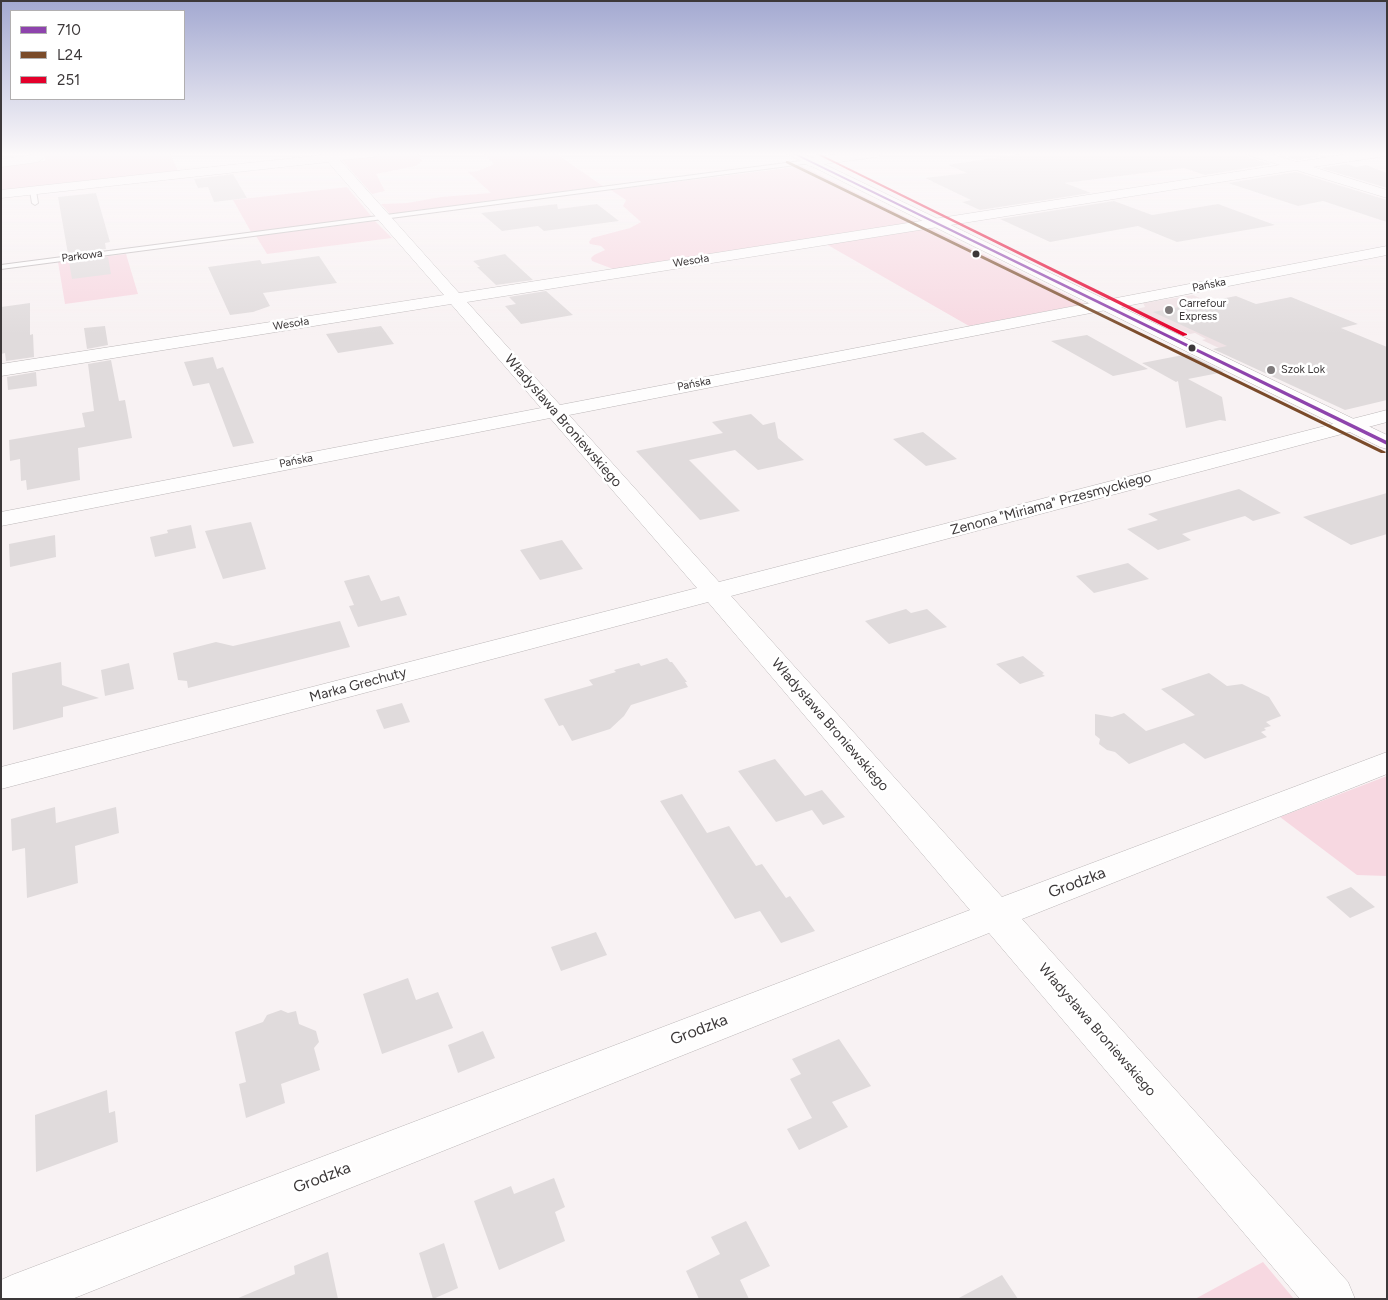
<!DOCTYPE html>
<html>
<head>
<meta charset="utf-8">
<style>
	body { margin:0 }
	#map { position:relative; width:1388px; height:1300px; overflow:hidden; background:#f8f2f3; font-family:Figtree,sans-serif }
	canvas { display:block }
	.frame { position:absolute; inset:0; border:2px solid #3c3839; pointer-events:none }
	.legend { position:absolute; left:10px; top:10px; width:175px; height:90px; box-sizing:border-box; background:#fff; border:1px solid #b1afb0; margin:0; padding:6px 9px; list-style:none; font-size:15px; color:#3c3839 }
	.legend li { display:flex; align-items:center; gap:10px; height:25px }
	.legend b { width:25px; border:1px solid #b1afb0 }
</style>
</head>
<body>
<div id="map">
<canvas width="1388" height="1300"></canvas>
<div class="frame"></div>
<ul class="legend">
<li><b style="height:6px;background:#8e44ad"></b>710</li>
<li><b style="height:6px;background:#7a4b2a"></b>L24</li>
<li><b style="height:6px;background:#e4002b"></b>251</li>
</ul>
</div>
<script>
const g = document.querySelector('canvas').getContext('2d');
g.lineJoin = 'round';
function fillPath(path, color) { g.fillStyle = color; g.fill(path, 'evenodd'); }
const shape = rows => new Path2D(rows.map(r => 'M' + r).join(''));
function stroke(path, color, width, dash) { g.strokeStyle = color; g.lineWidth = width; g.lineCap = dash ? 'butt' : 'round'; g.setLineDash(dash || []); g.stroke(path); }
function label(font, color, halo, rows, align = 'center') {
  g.font = font + ' Figtree,sans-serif'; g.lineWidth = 5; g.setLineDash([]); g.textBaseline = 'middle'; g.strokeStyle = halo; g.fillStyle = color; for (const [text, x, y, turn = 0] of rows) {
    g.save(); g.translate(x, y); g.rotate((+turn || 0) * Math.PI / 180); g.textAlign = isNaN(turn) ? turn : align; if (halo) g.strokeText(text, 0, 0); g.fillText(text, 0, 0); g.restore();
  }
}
fillPath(shape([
	[1193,295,1295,340,1221,349,1202,340,1206,339,1195,333,1190,334,1137,311,1136,309,1145,307,1143,303]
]), '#f0e2e5');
fillPath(shape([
	[45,153,170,153,179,173,1,192,1,165,45,161],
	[390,153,418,153,422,161,416,166,376,174,385,191,372,194,341,159],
	[483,153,555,153,603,186,390,214,381,204,407,203,441,197,491,193,468,172,478,171,494,164],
	[802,166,916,222,613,269,592,261,591,258,594,255,605,250,601,246,590,244,589,242,592,238,630,228,641,222,623,206,626,200,611,190],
	[347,187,372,217,251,232,233,200],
	[375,221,392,238,267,254,256,236],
	[928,227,1085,304,969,326,826,244],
	[126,254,138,294,65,304,58,262],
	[1387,776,1387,876,1357,875,1280,817],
	[1263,1262,1294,1299,1195,1299]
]), '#f7d8e1');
fillPath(shape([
	[1027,153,1246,153,1249,158,1272,164,1205,175,1184,168,1065,183,1091,193,980,210,962,202,971,200,925,178,967,173,948,165],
	[1276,153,1312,153,1321,156,1297,160],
	[1346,164,1356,167,1366,165,1387,173,1387,188,1321,168],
	[1296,172,1387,200,1387,222,1323,201,1298,206,1228,183],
	[233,174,247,198,214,202,208,187,198,188,194,179],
	[96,193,110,242,105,243,106,249,68,254,58,197],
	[1114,201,1152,215,1218,204,1275,225,1177,242,1138,226,1050,242,1000,219],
	[557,204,558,209,597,204,619,221,544,231,538,226,502,231,481,213],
	[505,254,509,258,533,280,496,285,477,267,480,267,473,261],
	[319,256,337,283,263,293,270,306,253,312,230,315,208,267,260,260,262,264],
	[108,257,111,274,72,279,69,262],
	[546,291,573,315,521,324,505,306,516,304,509,297],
	[1236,296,1256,304,1291,297,1358,324,1341,328,1387,347,1387,400,1345,410,1213,349,1227,346,1153,312],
	[30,303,30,335,33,334,34,357,6,361,5,353,1,354,1,307],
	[105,326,108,345,87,349,84,328],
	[381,326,394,344,338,353,326,334],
	[1087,335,1148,369,1113,376,1051,341],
	[1188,354,1224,372,1188,379,1222,397,1226,421,1220,420,1186,428,1178,381,1176,382,1142,363],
	[213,357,217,369,223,367,254,443,233,447,209,383,193,386,184,362],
	[111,360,119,401,125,400,132,438,78,448,80,480,27,490,26,480,21,481,20,459,10,461,9,440,85,427,82,413,94,411,88,364],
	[36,372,37,386,8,390,7,377],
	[751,414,763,425,775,422,778,438,804,460,758,470,735,450,689,460,740,511,700,520,636,451,723,433,712,422],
	[923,432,957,459,926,466,893,439],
	[1239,489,1281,513,1253,521,1245,516,1182,534,1191,540,1158,550,1127,529,1158,520,1148,514],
	[1387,493,1387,534,1351,545,1303,517],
	[251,522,266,569,223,579,205,531],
	[191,525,196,548,155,557,150,537,168,533,167,530],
	[55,535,56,557,10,567,9,544],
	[562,540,583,569,540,580,520,550],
	[1128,563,1149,579,1094,593,1076,576],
	[369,575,381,601,399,596,407,615,358,627,349,606,354,605,344,581],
	[906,609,911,613,927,609,947,627,889,644,865,621],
	[340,621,350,647,188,688,187,681,178,680,173,653,216,642,233,646],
	[1023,656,1044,673,1042,674,1045,676,1020,684,996,664],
	[667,658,670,662,672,662,687,682,685,682,688,687,631,705,624,716,610,729,572,741,563,725,559,726,544,699,593,685,589,680,616,672,614,670,639,663,641,666],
	[61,662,62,685,99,698,63,707,63,717,13,730,12,673],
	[129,663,134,689,105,696,101,670],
	[1209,673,1227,686,1242,684,1269,697,1281,716,1266,722,1271,726,1264,728,1266,730,1261,732,1267,737,1205,759,1184,743,1129,764,1115,752,1107,750,1099,744,1100,739,1095,735,1095,714,1112,717,1124,713,1146,731,1195,715,1161,689],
	[402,703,410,722,384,729,376,710],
	[775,759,805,796,822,790,845,817,823,825,812,810,776,822,738,771],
	[682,794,707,833,729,826,756,866,762,864,786,898,790,896,815,931,781,943,760,911,735,919,660,801],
	[55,807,56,823,116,807,119,833,75,846,78,883,27,898,25,848,12,851,11,819],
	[1351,887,1375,907,1350,918,1326,897],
	[596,932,607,955,561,971,551,947],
	[408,978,416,1000,438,992,453,1028,382,1054,363,994],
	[281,1010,288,1013,296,1011,299,1024,316,1031,319,1042,314,1048,320,1070,281,1084,285,1103,246,1118,239,1084,246,1082,235,1032,263,1022,267,1015],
	[483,1031,495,1058,458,1073,448,1045],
	[839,1039,871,1086,832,1102,848,1127,799,1150,787,1129,812,1118,790,1079,801,1074,792,1059],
	[107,1090,109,1113,115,1111,118,1142,36,1172,35,1115],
	[554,1178,565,1207,555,1212,565,1241,499,1270,474,1201,511,1186,514,1194],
	[746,1221,770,1266,740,1280,749,1299,699,1299,686,1271,720,1254,711,1237],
	[444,1243,458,1288,433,1299,419,1253],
	[328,1252,338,1299,236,1299,295,1274,294,1266],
	[1002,1275,1018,1299,957,1299]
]), '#e0dbdc');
const lane = shape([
	[809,160,811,163,1,269,1,265,809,160],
	[33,189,36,191,38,203,35,205,32,203,30,191,33,189]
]);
const street = shape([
	[33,153,45,153,44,158,38,162,1,167,1,159,32,155,33,153],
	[321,153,380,153,374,157,340,160,459,293,1280,165,1250,156,1248,153,1268,153,1297,162,1354,153,1386,153,1380,157,1313,167,1387,190,1387,198,1296,170,467,302,560,405,1387,246,1387,255,569,415,719,582,1387,410,1387,422,731,596,1002,897,1387,752,1387,774,1022,919,1348,1282,1355,1299,1300,1299,989,933,72,1299,1,1299,1,1280,12,1275,970,910,708,602,1,789,1,767,697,588,550,418,1,526,1,512,541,408,451,304,1,376,1,364,444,295,328,162,1,198,1,190,322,155,321,153],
	[846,153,883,153,877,157,809,166,803,162,809,158,846,153]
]);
const secondary = shape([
	[785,153,801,153,1387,435,1387,449,1380,447,785,153]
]);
stroke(lane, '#bcb7b8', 2);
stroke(street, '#bcb7b8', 1);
stroke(secondary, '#bcb7b8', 1);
fillPath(lane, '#fefdfd');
fillPath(street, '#fefdfd');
fillPath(secondary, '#fefdfd');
fillPath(shape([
	[795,153,1387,441,1387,445,791,153,795,153]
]), '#8e44ad');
fillPath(shape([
	[786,161,788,161,1386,452,1385,453,1381,453,786,163,786,161]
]), '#7a4b2a');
fillPath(shape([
	[818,153,1187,334,1187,335,1183,336,814,153,818,153]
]), '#e4002b');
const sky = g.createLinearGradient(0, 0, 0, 335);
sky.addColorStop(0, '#a3a9d1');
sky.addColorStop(0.46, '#fcf9fa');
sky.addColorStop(1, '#fcf9fa00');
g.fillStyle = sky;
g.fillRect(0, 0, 1388, 335);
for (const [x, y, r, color] of [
	[976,254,4.5,"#3c3839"],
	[1169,310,5,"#7e797a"],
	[1192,348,4.5,"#3c3839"],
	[1271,370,5,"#7e797a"]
]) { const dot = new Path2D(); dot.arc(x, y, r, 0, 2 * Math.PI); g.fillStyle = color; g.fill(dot); stroke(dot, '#fff', 2); }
label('11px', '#3c3839', '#fff', [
	["Parkowa",82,256,-7],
	["Wesoła",691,261,-9],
	["Pańska",1209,285,-11],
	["Wesoła",291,324,-9],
	["Pańska",694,384,-11],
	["Pańska",296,461,-11]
]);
label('11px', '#3c3839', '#fff', [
	["Carrefour",1179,304],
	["Express",1179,317],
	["Szok Lok",1281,370]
], 'left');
label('14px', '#3c3839', '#fff', [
	["Władysława Broniewskiego",563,421,49],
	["Zenona \"Miriama\" Przesmyckiego",1051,504,-15],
	["Marka Grechuty",358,685,-15],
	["Władysława Broniewskiego",830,725,49],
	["Władysława Broniewskiego",1097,1030,49]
]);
label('16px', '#3c3839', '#fff', [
	["Grodzka",1077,883,-21],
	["Grodzka",699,1030,-21],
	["Grodzka",322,1178,-21]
]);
</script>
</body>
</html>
